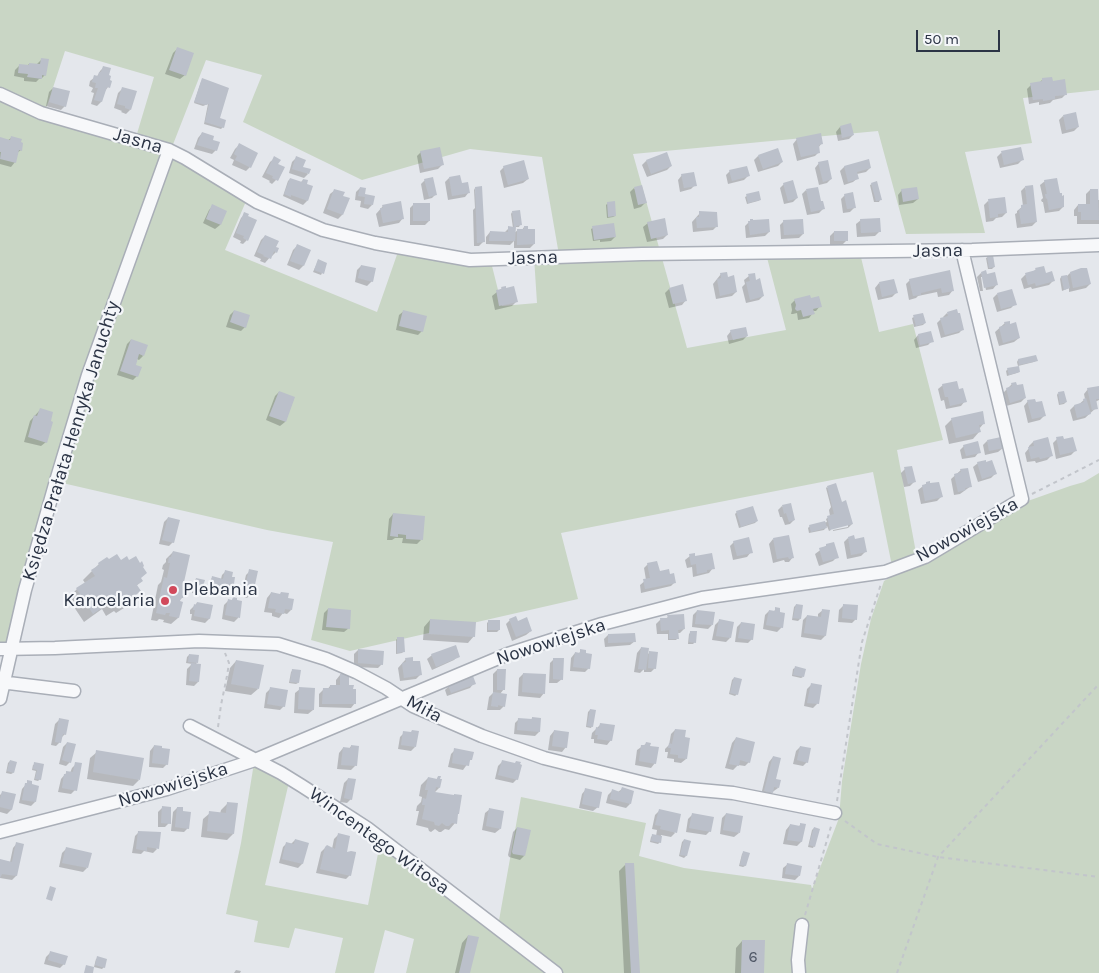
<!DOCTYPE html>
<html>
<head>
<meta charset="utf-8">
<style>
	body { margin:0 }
	#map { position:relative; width:1099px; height:973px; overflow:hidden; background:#e4e7ec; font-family:Karla,sans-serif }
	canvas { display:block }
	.scale { position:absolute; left:916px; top:30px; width:84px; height:22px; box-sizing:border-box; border:2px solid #2b3445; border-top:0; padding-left:6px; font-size:15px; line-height:18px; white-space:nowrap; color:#2b3445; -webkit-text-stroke:4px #f4f6f9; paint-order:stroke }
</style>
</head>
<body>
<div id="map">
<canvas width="1099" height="973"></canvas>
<div class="scale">50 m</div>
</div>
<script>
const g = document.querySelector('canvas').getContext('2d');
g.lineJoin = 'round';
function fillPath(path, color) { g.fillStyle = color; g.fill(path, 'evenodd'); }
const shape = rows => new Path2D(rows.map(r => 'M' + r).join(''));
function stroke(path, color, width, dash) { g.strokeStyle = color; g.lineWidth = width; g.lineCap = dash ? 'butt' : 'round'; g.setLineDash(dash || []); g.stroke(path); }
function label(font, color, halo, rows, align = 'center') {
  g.font = font + ' Karla,sans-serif'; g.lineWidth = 4.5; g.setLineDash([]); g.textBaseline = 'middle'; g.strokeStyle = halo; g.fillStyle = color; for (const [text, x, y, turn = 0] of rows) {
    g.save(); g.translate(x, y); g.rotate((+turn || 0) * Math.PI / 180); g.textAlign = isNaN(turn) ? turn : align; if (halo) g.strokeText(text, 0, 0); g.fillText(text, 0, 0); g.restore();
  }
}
fillPath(shape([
	[0,0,1099,0,1099,90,1023,98,1032,143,965,152,985,233,906,234,878,131,633,154,687,348,786,330,765,250,859,249,879,332,913,324,943,440,897,450,917,558,892,566,873,472,561,533,578,599,350,651,311,640,333,542,267,530,58,482,15,645,0,644,0,99,187,161,247,199,225,250,377,312,400,246,490,258,502,306,537,303,534,257,559,255,542,157,470,149,362,180,243,122,262,75,206,60,172,147,136,137,154,77,65,51,45,112,0,90],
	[1099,473,1099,973,406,973,414,939,385,930,374,973,335,973,343,938,295,928,289,948,254,942,258,921,226,914,241,843,254,763,289,782,265,885,368,905,381,838,498,926,521,797,646,823,639,856,684,868,811,885,812,889,839,818,842,781,861,664,871,619,884,581,1025,502,1070,486,1084,482]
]), '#c9d6c5');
fillPath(shape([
	[177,49,185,75,180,79,165,74,173,53],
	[41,60,45,75,41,79,39,79,36,82,24,81,24,78,14,76,15,70,19,66,27,66,29,64,37,64],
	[104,67,107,76,108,87,105,91,101,102,97,106,91,104,94,93,91,92,93,88,89,86,90,81,95,77,96,77,98,75,100,71],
	[1042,80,1052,82,1066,94,1062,98,1053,100,1050,103,1039,105,1039,102,1029,104,1027,89,1031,85,1039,83],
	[201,82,223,127,221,129,204,124,208,104,203,106,194,103],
	[53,88,65,106,61,110,46,106,49,92],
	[123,88,130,110,126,114,121,112,122,111,114,108,118,93],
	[1063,116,1078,127,1074,131,1062,134,1059,120],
	[840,127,853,135,849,139,838,141,836,132],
	[202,133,212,141,216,150,212,154,194,149,198,138],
	[0,138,7,141,11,138,21,150,17,153,15,162,11,167,0,164],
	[797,139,822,143,818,148,819,152,815,156,797,161,793,144],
	[239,145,250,167,246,171,232,165,234,160,230,158,235,149],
	[421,152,442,165,438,169,420,173,417,156],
	[1001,153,1022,160,1018,164,1000,168,997,157],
	[758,156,782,162,778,166,758,172,754,160],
	[275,158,276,180,272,184,269,182,270,181,262,177,270,162],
	[296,158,301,167,308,174,304,178,289,173,292,162],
	[646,161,671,166,667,170,647,177,642,165],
	[868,161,870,168,866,172,857,174,858,178,853,182,844,185,840,171,844,167],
	[819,163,831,179,827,183,819,185,815,168],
	[504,167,528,179,523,183,504,188,500,171],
	[730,171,748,176,744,180,728,184,726,175],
	[682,175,695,185,691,189,680,192,678,180],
	[449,178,461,185,469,192,465,197,448,200,445,182],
	[290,179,300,183,303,180,307,201,303,205,283,196,288,181],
	[425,180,436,194,432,198,424,200,421,184],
	[1045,181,1063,207,1059,211,1045,213,1043,202,1042,202,1041,200,1043,198,1040,185],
	[784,184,797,198,793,202,784,204,780,188],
	[872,184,880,200,879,202,874,202,870,185],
	[1025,187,1036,222,1032,226,1017,228,1015,214,1017,213,1017,211,1023,206,1021,191],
	[360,188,364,195,372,205,368,209,360,207,361,201,355,200,356,192],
	[475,188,483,242,479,246,474,246,473,210,475,208,474,190],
	[634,188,645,203,641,207,634,209,630,192],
	[335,190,342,196,342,215,338,219,323,213,330,194],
	[806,190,823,209,819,213,807,215,802,194],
	[902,190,918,199,913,203,899,205,898,195],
	[1090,190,1097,200,1099,200,1099,224,1077,224,1077,216,1074,216,1074,210,1078,205,1086,205,1086,194],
	[845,195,854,208,850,212,843,213,841,199],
	[747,196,760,200,758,201,747,204,745,197],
	[988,201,1006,213,1002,217,996,218,993,221,986,222,984,205],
	[608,203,615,216,613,217,607,218,606,205],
	[414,204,429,221,425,225,410,225,410,208],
	[213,206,225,211,220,225,215,229,203,223,209,210],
	[383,206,403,218,399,223,379,227,376,214],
	[512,212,520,225,519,227,515,227,514,233,518,230,522,230,524,227,534,244,530,248,514,248,514,241,510,245,486,244,486,237,490,232,505,232,509,228,513,228,511,214],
	[700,213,717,226,713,230,693,232,692,222],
	[245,214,247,240,243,244,240,243,241,241,233,237,241,218],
	[751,220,752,222,769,232,765,236,746,238,745,226],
	[861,220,879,232,875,236,857,237,856,224],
	[784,221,803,234,799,238,781,239,780,225],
	[648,223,667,235,663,239,647,242,643,227],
	[593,228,615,237,611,241,600,242,600,240,593,241,591,229],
	[834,232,846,241,842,245,830,245,830,236],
	[265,236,276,252,272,256,271,256,265,263,260,261,261,259,254,256,261,240],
	[297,246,309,251,303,266,299,270,287,265,293,250],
	[988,257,994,267,992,269,988,269,986,258],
	[318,261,322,273,321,275,313,272],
	[361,266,372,281,367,286,355,282,357,270],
	[1036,269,1053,281,1049,285,1032,289,1031,287,1024,289,1021,279,1025,275,1032,273],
	[981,273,997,284,993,289,986,290,983,277,981,277,983,291,980,291,977,277],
	[1070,273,1090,284,1086,288,1069,292,1069,288,1062,291,1060,279,1061,277,1067,276],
	[721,274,736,292,732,296,716,299,713,284],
	[749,276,755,281,763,296,759,300,746,303,742,287,745,284,744,280],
	[910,280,953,290,949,295,938,297,937,292,918,296,916,298,909,300,906,284],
	[879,283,896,293,892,297,878,300,875,288],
	[502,288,516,302,512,306,495,310,492,296],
	[669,289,686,300,682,305,669,308,665,293],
	[997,294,1015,304,1011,308,997,312,993,298],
	[795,300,820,306,816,311,813,311,813,313,809,318,798,320,797,313,793,314,791,314,792,310,791,304],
	[234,311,245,327,241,331,226,327,230,315],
	[404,311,422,331,418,335,396,330,399,315],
	[947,313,963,329,959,333,941,338,937,323,941,319,944,318,943,317],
	[914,317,925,323,923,325,914,327,912,318],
	[1005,323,1019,338,1014,342,999,346,995,332],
	[731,331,747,336,743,340,729,344,727,336],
	[918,335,932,341,928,345,916,348,914,340],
	[131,340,143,356,139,360,137,359,134,366,137,376,133,380,117,375,127,344],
	[1018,360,1036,361,1034,362,1018,366,1017,362],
	[1008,369,1019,372,1017,373,1007,376,1006,371],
	[1012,384,1025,398,1021,402,1006,406,1003,393],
	[943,385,958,391,965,401,961,406,946,409,944,400,941,401,938,389],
	[1099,387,1099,400,1095,402,1096,408,1085,418,1073,421,1070,410,1074,406,1078,405,1085,399,1084,394,1088,389],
	[279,392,294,398,285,422,280,426,266,420,275,396],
	[1058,393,1066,402,1064,404,1059,405,1057,395],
	[1028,401,1044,416,1040,420,1028,423,1024,406],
	[40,410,46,442,41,446,24,442,30,421],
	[952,419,984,423,979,429,979,432,973,439,949,444,945,426],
	[1048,438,1051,456,1047,460,1036,463,1035,461,1027,462,1025,453,1029,448,1029,446,1033,442],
	[1057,439,1063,440,1075,451,1071,455,1056,459,1053,443],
	[987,441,1003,448,998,452,985,455,983,445],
	[964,446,979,452,975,457,962,459,960,450],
	[978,463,995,474,991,478,978,482,973,467],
	[905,469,914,482,910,486,904,487,901,473],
	[961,470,971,486,960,494,954,495,951,479],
	[927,483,941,497,937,501,921,504,918,490],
	[827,487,840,501,852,524,848,528,833,531,833,530,848,527,848,524,831,528,831,530,829,531,827,526,824,530,809,533,808,528,810,526,827,522,826,519,830,516,829,510,831,507,826,488],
	[782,506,794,520,790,524,785,525,782,517,780,517,778,510],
	[737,512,757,521,755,523,739,528,735,514],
	[393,514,421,540,417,544,402,543,403,538,395,538,392,540,387,540,389,519],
	[168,518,173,542,169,546,159,544,164,522],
	[848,538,866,551,861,556,847,559,844,542],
	[773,539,793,557,789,562,785,562,784,560,773,563,769,544],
	[734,542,751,552,747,557,733,560,730,546],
	[827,545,837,557,833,561,819,566,815,554],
	[173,552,183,583,182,598,178,602,178,618,171,624,163,622,164,620,159,619,157,621,151,620,158,585,161,582,164,570,162,569,163,565,166,562,166,559],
	[690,556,694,558,713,568,709,573,693,577,692,567,687,568,685,560],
	[129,562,142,567,140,579,142,581,136,586,139,591,124,608,116,613,114,611,106,616,102,609,84,622,68,598,77,589,85,583,83,580,99,564],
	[648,564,659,572,669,575,675,582,671,586,641,593,640,585,646,580,644,568],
	[226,571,232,584,228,588,226,588,224,590,219,589,219,587,209,585,211,579,213,577,221,579,222,575],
	[250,571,256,572,251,594,247,598,241,596,246,575],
	[196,579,200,593,199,594,192,593,194,581],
	[271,593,287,599,291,610,287,614,283,613,279,618,272,616,272,613,264,612,267,598],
	[233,599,241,602,238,618,234,622,222,619,224,605,228,601,231,601],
	[197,603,211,606,209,619,205,623,191,620,192,614,190,614,190,610],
	[796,605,800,619,798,621,792,620,794,607],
	[843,606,856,619,852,623,838,622,839,610],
	[328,609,349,628,344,632,322,630,324,613],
	[776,609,782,627,777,632,763,629,765,615,769,611,773,612],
	[823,610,825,636,821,640,801,637,803,620,807,616,818,618,818,614],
	[697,611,712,625,708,629,692,627,693,615],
	[668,617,684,629,680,633,677,633,678,638,676,640,668,640,668,634,657,634,656,624,660,620,665,619],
	[430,620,474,636,468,643,423,640,424,627],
	[510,620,517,622,531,631,526,635,512,641,506,624],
	[489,621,499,630,497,632,487,632,487,623],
	[719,621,730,638,726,642,712,640,715,625],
	[741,623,752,639,748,643,735,642,737,627],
	[691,632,695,642,693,644,688,644,689,634],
	[608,635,635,641,630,645,605,647,604,639],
	[397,639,403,652,402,653,396,654,396,640],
	[641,648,646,656,650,652,655,668,651,672,644,672,644,669,640,673,634,672,637,653],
	[358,650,382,664,378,668,354,667,354,654],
	[581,651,589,668,585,672,570,671,571,658,575,653,578,654],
	[189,655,197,663,195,665,198,682,194,686,186,685,187,669,192,664,186,663,187,657],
	[432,655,458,656,454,660,432,670,427,659],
	[406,659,420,675,416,679,400,681,398,668],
	[554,659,562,679,557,683,549,683,550,663],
	[236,661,258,689,251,695,225,691,230,668],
	[795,668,803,677,801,678,792,676,793,669],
	[293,670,298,683,296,684,289,683,291,672],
	[497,670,504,689,500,694,504,706,500,710,487,710,489,697,493,693,493,674],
	[523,674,544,693,540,698,518,696,519,678],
	[340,675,347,687,355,703,351,708,319,707,319,694,323,690,327,690,330,686,336,686,336,680],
	[734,678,737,694,735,696,729,694,732,680],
	[474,683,470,688,447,696,445,690,449,686],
	[811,685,817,704,813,708,804,706,807,689],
	[271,688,284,706,280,710,264,708,266,693],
	[300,689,313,710,308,714,294,713,295,693],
	[590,710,592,726,591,728,586,727,588,712],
	[532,718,539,732,535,736,514,734,515,723,519,719,531,720],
	[60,719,65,734,61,738,60,742,56,746,51,745,55,724],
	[600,725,611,740,607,745,594,743,594,739,591,739,592,733],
	[675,730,686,759,681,763,674,762,674,759,667,758,668,752,665,752,665,749,669,745,671,734],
	[554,731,566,747,562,752,548,750,550,736],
	[404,733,415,747,411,751,398,749,400,737],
	[736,738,749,762,745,766,738,765,733,770,725,768,732,743],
	[67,743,70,762,66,766,59,764,63,747],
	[647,743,649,747,655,763,651,768,635,765,637,750],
	[154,746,167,764,163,768,149,767,150,751],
	[351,746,355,766,351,770,337,769,339,753,343,748,349,749],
	[800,747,807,762,803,766,793,764,796,751],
	[455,750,471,759,463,770,448,767,451,754],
	[97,752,139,780,133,786,87,779,90,758],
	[773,757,774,779,778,788,767,796,761,795,769,762],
	[10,761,13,773,11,774,6,773,8,763],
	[502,762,517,779,513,783,495,779,498,766],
	[35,764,42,765,40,779,38,781,34,780,36,771,32,770,33,765],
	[76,764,75,790,71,794,58,792,61,779,67,772,70,773,72,768],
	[438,777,439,788,434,793,455,823,449,830,445,829,441,832,439,832,435,829,431,832,429,831,428,828,416,825,419,811,416,811,417,806,421,802,422,797,419,796,421,785,428,778,436,780],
	[348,779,351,799,347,803,340,802,344,783],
	[28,782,35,802,31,806,19,803,22,789],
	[586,789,598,807,593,811,579,808,582,794],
	[622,789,630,804,626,808,606,803,608,795,612,791,618,792],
	[3,792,15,795,11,810,7,814,0,812,0,795],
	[227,804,233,834,227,840,201,837,203,819,210,813,220,814,221,810],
	[162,808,169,823,165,827,158,827,158,812],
	[177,808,188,828,184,832,171,831,173,812],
	[490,809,500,829,495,833,482,830,485,813],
	[659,811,675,833,671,837,661,835,660,842,658,844,650,842,651,837,653,835,656,836,657,830,652,829,655,815],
	[726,814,739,833,734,837,720,834,722,818],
	[692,815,710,831,706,835,686,832,688,819],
	[801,824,801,842,797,846,783,844,786,830,790,825,798,827],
	[517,828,524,856,520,860,509,857,508,855,513,832],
	[814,828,814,846,813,848,808,847,812,830],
	[139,832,157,849,153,853,144,851,141,854,132,853,135,836],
	[338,835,345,853,350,875,346,879,316,873,321,852,325,848,332,849,334,839],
	[295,840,308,844,302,864,298,868,279,863,283,847,287,843,291,844],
	[684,840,686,856,684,858,679,856,682,842],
	[17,843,16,876,12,880,0,878,0,860,10,862,13,848],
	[66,849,87,868,83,872,59,867,62,853],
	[743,853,745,866,743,867,739,866,742,854],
	[626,864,638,973,624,973,619,871],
	[788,864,799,876,795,880,782,878,783,868],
	[468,936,469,973,455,973,462,943],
	[742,941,763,973,735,973,736,948],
	[50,953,64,964,60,968,44,964,46,957],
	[98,958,104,967,102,969,94,967,96,959],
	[236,970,241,971,240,973,234,973]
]), '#0003');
fillPath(shape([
	[177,47,194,53,186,76,169,70],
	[41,58,49,59,46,76,42,75,42,79,27,77,28,74,18,73,19,64,29,65,29,63,40,64],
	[103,66,111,68,109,75,111,76,110,80,112,81,110,88,107,87,102,102,94,100,98,88,95,88,96,83,92,82,94,75,98,76,99,72,101,72],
	[1052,77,1053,81,1065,79,1067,95,1055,96,1055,99,1043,101,1043,99,1033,100,1030,83,1042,81,1042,78],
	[202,78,229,88,220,118,226,120,224,128,205,122,209,104,206,105,194,102],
	[53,87,70,91,66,107,49,102],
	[122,87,137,91,131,110,125,108,125,106,117,104],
	[1076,112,1079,127,1066,130,1063,115],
	[851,123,854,135,842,138,840,126],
	[202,132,214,136,213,140,220,142,217,151,197,145],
	[821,133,823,144,819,145,820,153,801,157,796,138],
	[11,136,22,139,21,142,23,143,22,151,19,150,16,163,0,159,1,152,0,152,0,137,10,140],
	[239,143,258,153,251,168,235,160,237,156,234,154],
	[440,147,444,165,424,169,420,151],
	[1021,147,1024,160,1004,165,1001,151],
	[778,148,783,162,763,169,758,155],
	[667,152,672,166,651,174,646,160],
	[274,156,281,160,278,164,285,167,278,181,272,178,273,176,266,173],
	[296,156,306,160,303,167,311,169,309,174,292,169],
	[869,159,871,168,857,172,859,179,848,182,844,166],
	[524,160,529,179,508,185,503,166],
	[828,160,832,179,823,182,818,162],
	[747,166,750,176,732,181,729,170],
	[694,172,697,186,684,188,681,174],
	[460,175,462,183,468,182,470,193,452,196,449,177],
	[433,177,437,195,429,197,424,179],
	[290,178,302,182,303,179,308,180,307,184,313,186,308,201,291,195,291,197,284,194],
	[1057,178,1060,193,1062,193,1062,196,1064,195,1064,207,1049,210,1047,198,1046,199,1045,194,1047,194,1044,180],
	[793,180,798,198,788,201,783,183],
	[877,181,882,200,876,201,871,183],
	[642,185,647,203,638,205,634,187],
	[1033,185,1037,222,1021,224,1019,209,1021,209,1021,205,1027,204,1025,186],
	[482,186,485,242,477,243,475,187],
	[360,187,366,188,365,194,375,196,373,205,364,204,365,197,358,196],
	[818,187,821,201,823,201,825,209,811,212,806,189],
	[917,187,919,199,903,202,901,189],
	[334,189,345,192,343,196,350,198,343,215,327,209],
	[1090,189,1098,189,1099,220,1081,220,1081,212,1078,212,1078,204,1090,204],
	[759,191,761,200,748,203,746,194],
	[853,192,856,208,847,209,844,194],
	[1005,197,1007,213,998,214,998,217,990,218,988,199],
	[401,201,404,219,383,223,380,208,383,208,382,205],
	[615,201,616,216,608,217,607,202],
	[413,203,430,203,430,221,413,221],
	[212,204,227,211,221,225,206,219],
	[520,210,522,225,516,226,515,241,489,241,490,231,508,232,508,226,514,227,512,211],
	[699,211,717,212,718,227,697,228,696,217,699,217],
	[244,212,249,214,248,216,257,220,248,241,243,238,244,236,236,233],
	[665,218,668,235,651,239,647,222],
	[880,218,881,232,861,233,860,219],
	[750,219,753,219,753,220,769,219,770,232,750,235,748,221,750,221],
	[803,219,804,234,784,235,783,220],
	[614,223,616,237,594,240,592,226],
	[524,226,528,226,528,229,535,229,535,244,517,245,517,229,524,229],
	[834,231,848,231,848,241,834,241],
	[265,235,279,241,276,247,279,248,277,253,274,251,271,259,263,256,264,255,257,252],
	[297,244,311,250,304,266,290,261],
	[993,255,995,267,989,268,987,256],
	[318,259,327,263,324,274,314,270],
	[361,265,376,268,373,282,358,278],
	[1044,266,1046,273,1052,271,1055,281,1036,286,1035,283,1028,285,1025,273,1036,270,1035,268],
	[1081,268,1087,268,1091,284,1073,288,1070,272],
	[950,270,954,291,942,293,941,288,921,293,921,295,913,296,909,279],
	[986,270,987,274,995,272,998,285,984,288,981,272],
	[727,272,728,277,734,275,737,292,720,296,717,279,721,278,720,273],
	[755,273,756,280,760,278,764,296,750,300,746,282,750,281,748,274],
	[1067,275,1070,288,1064,290,1061,276],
	[894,279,898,293,882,297,879,282],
	[683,284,687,301,673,304,669,288],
	[506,286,506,288,514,286,518,302,499,306,496,290,502,289,501,287],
	[1012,289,1017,305,1001,309,997,293],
	[810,295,811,298,819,296,822,307,813,309,815,314,803,317,801,310,797,311,795,309,796,305,794,299],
	[957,309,958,313,960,313,964,330,945,335,940,318,948,316,947,312],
	[234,310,250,315,246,328,230,322],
	[403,310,427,316,423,332,399,326],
	[923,313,926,323,916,326,913,315],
	[1010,321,1010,324,1016,322,1020,338,1003,343,999,327,1005,325,1004,322],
	[746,327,748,336,733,340,730,330],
	[931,331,934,342,920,345,918,334],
	[131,339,148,345,144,356,139,354,136,365,142,367,138,377,120,371],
	[1036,355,1038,361,1019,365,1018,359],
	[1019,366,1020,372,1009,375,1007,368],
	[957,381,959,389,963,388,967,402,950,406,948,397,945,397,942,384],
	[1016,382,1017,385,1023,384,1026,398,1010,403,1006,388,1012,386,1011,383],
	[1099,386,1099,399,1096,399,1098,409,1092,410,1087,388],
	[279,391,295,397,286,422,269,416],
	[1064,391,1067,402,1060,404,1058,392],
	[1086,398,1091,414,1077,418,1074,405,1084,402,1083,399],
	[1035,399,1036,402,1042,401,1046,416,1032,419,1027,400],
	[40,408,53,412,51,421,53,422,47,443,28,437,34,415,37,416],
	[983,411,985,424,979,425,981,432,956,438,951,418],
	[1063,436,1064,439,1073,437,1077,451,1060,455,1056,437],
	[1001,437,1004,448,989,451,987,440],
	[1048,437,1053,456,1040,459,1039,457,1031,459,1028,447,1034,446,1033,441],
	[978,441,981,453,966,456,963,445],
	[986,460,986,462,992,460,997,474,982,479,977,462],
	[912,466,916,482,908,484,904,467],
	[968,468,972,487,965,488,966,490,958,492,954,474,961,472,960,469],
	[930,481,930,483,939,482,943,497,925,501,922,485,926,484,926,482],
	[836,483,842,502,846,500,853,524,830,530,827,516,834,514,827,486],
	[791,503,795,520,789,522,786,513,784,514,782,505],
	[753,506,758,521,741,527,736,511],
	[393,513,425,516,423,540,406,539,406,535,398,534,398,537,390,536],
	[168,517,180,520,174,543,162,540],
	[825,521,827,528,811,532,809,525],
	[789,535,794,558,789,559,788,557,777,559,773,538],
	[854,535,855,539,864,537,867,552,851,555,848,537],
	[749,537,753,553,737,556,733,541],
	[834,542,839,558,823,562,819,548,826,546,826,544],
	[173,551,190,555,184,582,187,583,183,598,181,598,180,601,183,602,179,618,169,616,170,613,166,613,165,615,156,613,164,577,167,578,170,563,168,563,169,557,171,557],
	[695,553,695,556,712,553,715,569,707,570,707,572,697,574,696,564,691,565,689,554],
	[117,554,121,560,127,556,129,560,136,556,140,563,142,561,144,566,143,567,147,573,141,578,143,581,137,585,141,591,133,597,135,599,125,605,124,603,116,608,112,601,93,614,76,588,95,576,91,570,99,565,98,563,107,557,109,559],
	[657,561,660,571,669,569,670,574,674,573,676,583,645,589,643,579,650,578,647,563],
	[249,569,258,571,253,594,244,592],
	[225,570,233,572,232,577,235,577,234,584,230,584,229,586,222,585,221,589,210,586,212,576,223,579],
	[196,578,205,580,201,593,193,591],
	[271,592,280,594,281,592,289,593,288,598,294,599,292,610,285,609,284,614,275,612,276,609,268,608],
	[233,597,237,598,237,600,242,601,240,618,225,615,228,599,232,600],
	[197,602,213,605,210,619,194,616,195,610,193,610,194,604,196,605],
	[796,604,803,605,801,619,793,618],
	[843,604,858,605,857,620,842,618],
	[775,607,780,608,780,612,785,613,783,628,766,625,769,610,775,611],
	[328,608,351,610,350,629,326,627],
	[822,609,830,610,826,636,804,633,807,615,821,617],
	[697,610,715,612,713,625,695,624],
	[684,614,685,629,678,630,679,639,669,639,669,630,661,631,660,618,668,618,667,615],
	[516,616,518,621,527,617,532,631,516,637,509,619],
	[430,619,476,622,475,637,429,634],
	[719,619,734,622,731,638,716,636],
	[488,620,500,620,500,630,488,630],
	[741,622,755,624,753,640,738,638],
	[690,631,697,631,696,643,689,642],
	[635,633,636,642,608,643,608,634],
	[397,637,404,637,405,652,397,653],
	[456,645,460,657,436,667,431,654],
	[641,647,649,648,646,670,638,669],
	[358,649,384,651,383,665,358,663],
	[580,649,586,650,586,653,592,654,590,669,573,667,575,652,580,653],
	[649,651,658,652,656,669,648,668],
	[189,654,199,655,198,663,188,662],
	[413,657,413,661,420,661,422,675,404,678,402,663,406,662,405,658],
	[553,658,564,658,563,680,553,679],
	[236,660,264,665,259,689,231,684],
	[191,663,201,664,199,682,189,681],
	[795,666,806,669,804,677,793,675],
	[292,669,301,670,299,683,290,682],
	[497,669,506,669,505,690,497,690],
	[523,673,546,674,545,694,522,692],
	[340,674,349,674,349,685,354,685,353,689,356,689,356,704,322,704,323,688,330,688,330,685,340,685],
	[473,676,476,684,451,693,448,685],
	[734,677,742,679,738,695,730,693],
	[811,683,822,685,819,704,807,703],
	[270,687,288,690,285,707,267,704],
	[299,687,315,688,314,710,298,709],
	[493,692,507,694,505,707,498,705,498,707,491,706],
	[590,709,596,710,593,727,587,726],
	[532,717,541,718,540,732,517,730,518,718,532,719],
	[59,718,69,720,66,735,63,734,61,743,55,742],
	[600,723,615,725,612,741,597,739,598,735,595,735,596,727,599,728],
	[675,729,686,730,685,737,690,738,687,759,678,758,678,755,670,754,671,748,668,748,669,743,672,744],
	[412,730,419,731,416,747,401,745,403,731,411,732],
	[554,730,569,732,567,748,552,746],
	[736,737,755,742,750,763,740,760,739,766,729,764],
	[67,742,76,744,71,763,62,760],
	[646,742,651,743,650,746,659,747,656,764,639,761,641,745,645,745],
	[154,745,162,746,162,748,170,749,168,765,152,763],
	[351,745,359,746,357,766,341,765,343,747,351,748],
	[800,746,811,748,808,763,797,760],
	[454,748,474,752,472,760,470,760,469,766,452,763],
	[96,750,144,758,140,780,93,772],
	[773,756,781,758,776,779,781,780,779,788,774,787,773,793,764,791],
	[10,760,17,762,14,773,7,771],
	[502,760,515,763,516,761,521,762,520,764,522,765,518,780,498,775],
	[34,762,44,764,41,780,35,779,37,770,33,769],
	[75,762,82,763,77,791,62,788,64,774,66,774,66,771,73,772],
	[438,776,441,776,440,779,442,779,440,788,436,787,435,792,454,795,454,794,462,795,459,814,458,814,457,824,452,823,449,826,446,826,442,823,439,826,435,825,434,822,422,819,425,805,422,805,423,798,426,799,428,790,425,790,428,777,437,779],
	[348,778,356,779,352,800,344,798],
	[27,780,32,781,32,784,39,786,36,802,22,800,25,783,27,783],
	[622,787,634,791,631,804,610,799,612,789,620,792],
	[585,788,602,792,599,808,582,804],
	[2,791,16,794,12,810,0,807,0,799],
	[227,802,238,803,234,834,207,831,209,811,226,813],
	[162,806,171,807,171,824,161,823],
	[177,807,183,807,183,811,191,812,189,829,175,827],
	[489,808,504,811,501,829,486,826],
	[659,809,681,814,677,833,660,829,661,826,655,825],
	[692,813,714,817,711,832,689,828],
	[726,813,743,816,740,833,723,830],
	[800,823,806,824,802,842,787,840,790,824,800,826],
	[517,827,531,830,525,856,513,854,512,852],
	[814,827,820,829,815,847,809,845],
	[138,831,161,832,159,849,147,847,147,851,136,849],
	[338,833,350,836,347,852,351,851,356,852,356,853,351,876,320,869,325,847,327,845,335,849],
	[652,834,662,836,661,843,651,841],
	[295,839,309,843,303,864,282,859,286,842,294,844],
	[684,839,691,841,687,856,680,855],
	[16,842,24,844,17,876,2,874,0,878,0,859,12,862],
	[66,847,92,853,88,868,62,863],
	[743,851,750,853,746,866,740,865],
	[625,863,634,863,640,973,631,973],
	[787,863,802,866,800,876,785,874],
	[50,886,56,888,52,901,46,899],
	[468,935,479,937,470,973,459,973],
	[742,940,765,940,764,973,741,973],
	[50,951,68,956,65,965,48,960],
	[97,956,107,959,105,968,95,965],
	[86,965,94,967,93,973,84,973]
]), '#bbc0ca');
const street = shape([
	[0,94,41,113,169,150,185,158,257,202,323,230,375,243,470,260,642,254,972,250,1099,245],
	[0,649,55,648,199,641,278,644,326,659,356,672,386,688,413,706,482,736,544,758,656,786,733,793,835,813],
	[0,682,74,691],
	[0,699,25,590,56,481,88,375,169,150],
	[190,726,281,773,302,786,367,828,556,973],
	[0,832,167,789,255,760,508,654,602,624,702,598,885,572,925,557,1022,499,962,250],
	[799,973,798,960,802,925]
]);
stroke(street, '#a9aeb7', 15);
stroke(shape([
	[1032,494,1099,460],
	[218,727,221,705,227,676,229,663,225,653],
	[837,801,862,642,881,584],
	[845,821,877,844,938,857,1099,877],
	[805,915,832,823],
	[897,973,938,857,1099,684]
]), '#c2c5cb', 2, [4, 4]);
stroke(street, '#f7f8fa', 12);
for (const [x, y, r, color] of [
	[173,590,5,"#d1495b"],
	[165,601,5,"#d1495b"]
]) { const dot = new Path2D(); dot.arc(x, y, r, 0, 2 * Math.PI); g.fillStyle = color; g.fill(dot); stroke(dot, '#f4f6f9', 2); }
label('16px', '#4f5766', null, [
	["6",753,957]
]);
label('19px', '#2b3445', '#f4f6f9', [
	["Jasna",138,141,16],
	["Jasna",938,251,-1],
	["Jasna",533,258,-2],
	["Księdza Prałata Henryka Januchty",71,441,-73],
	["Nowowiejska",967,530,-29],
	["Nowowiejska",551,642,-18],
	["Miła",424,709,28],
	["Nowowiejska",173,785,-17],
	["Wincentego Witosa",379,841,36]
]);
label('19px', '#2b3445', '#f4f6f9', [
	["Plebania",183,590],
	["Kancelaria",155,601,"right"]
], 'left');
</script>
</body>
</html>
